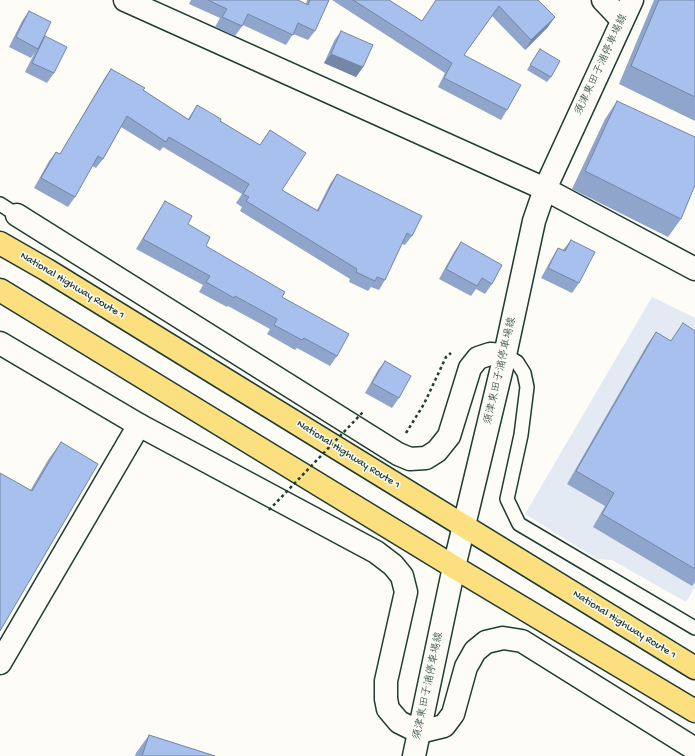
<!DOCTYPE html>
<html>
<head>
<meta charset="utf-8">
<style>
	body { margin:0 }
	canvas { display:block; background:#fdfcf7 }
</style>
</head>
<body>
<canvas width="695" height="756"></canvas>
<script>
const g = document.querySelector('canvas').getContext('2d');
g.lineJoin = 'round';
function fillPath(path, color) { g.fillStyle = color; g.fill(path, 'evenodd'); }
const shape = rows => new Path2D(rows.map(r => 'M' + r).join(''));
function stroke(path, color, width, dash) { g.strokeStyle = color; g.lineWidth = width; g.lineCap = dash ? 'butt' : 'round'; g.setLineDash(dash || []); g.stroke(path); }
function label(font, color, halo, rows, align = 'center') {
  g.font = font + ' "Gochi Hand","Klee One",sans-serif'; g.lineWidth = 3; g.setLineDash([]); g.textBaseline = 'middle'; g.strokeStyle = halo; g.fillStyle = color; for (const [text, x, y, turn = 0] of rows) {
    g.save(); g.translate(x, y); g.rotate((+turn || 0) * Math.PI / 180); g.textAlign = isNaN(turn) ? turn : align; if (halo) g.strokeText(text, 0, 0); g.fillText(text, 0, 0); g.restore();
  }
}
fillPath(shape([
	[652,297,695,318,695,587,686,602,612,560,597,559,525,514]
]), '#e3eaf4');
const lane = shape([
	[0,204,17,215],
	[505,355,517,362,524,373,527,387,521,435,507,499,519,524,695,628]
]);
const street = shape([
	[125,0,545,189,695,269],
	[603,0,622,20],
	[17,215,398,454,410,459,426,458,437,451,449,436,470,368,478,358,490,354,505,355],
	[0,343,139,425,0,663],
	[419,732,444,726,453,714,466,667,475,651,486,642,503,638,522,641,695,749]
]);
const secondary = shape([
	[139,425,376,552,393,565,402,576,406,592,386,681,386,699,388,709,399,722,419,732],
	[414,756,454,567,505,355,534,221,545,189,632,0]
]);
const highway = shape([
	[0,243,47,270,695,668],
	[0,290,454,567,695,711]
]);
stroke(lane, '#1f3d34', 16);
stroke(street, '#1f3d34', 25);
stroke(secondary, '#1f3d34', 25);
stroke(highway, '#1f3d34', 25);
stroke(shape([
	[406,433,424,404,446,357,451,353]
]), '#1f3d34', 2.5, [3, 3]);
stroke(lane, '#fdfcf7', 13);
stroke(street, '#fdfcf7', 22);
stroke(secondary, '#fdfcf7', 22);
stroke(highway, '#fce080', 22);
stroke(shape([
	[269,510,364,411]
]), '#1f3d34', 2.5, [3, 3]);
fillPath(shape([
	[191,0,298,0,306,4,307,0,329,0,315,31,308,40,293,34,286,45,243,25,235,36,215,27,220,18,189,4],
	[332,0,389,0,422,21,436,0,538,0,548,27,525,50,492,16,464,55,507,110,501,120,438,87,445,73],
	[654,0,695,0,695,121,619,84],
	[29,11,41,43,45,36,54,73,47,83,25,72,35,52,31,58,9,47,22,21],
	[341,31,363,67,356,77,324,63,334,41],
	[540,49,551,77,547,82,527,70],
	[111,69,188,119,197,105,220,121,260,145,270,130,282,190,317,210,330,184,337,174,412,236,405,245,402,244,385,280,379,290,371,287,368,291,349,282,350,279,240,211,242,207,236,203,242,194,163,147,160,151,121,127,103,159,96,168,92,166,75,197,68,207,34,188,49,161,56,152,60,154,104,79],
	[617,101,681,219,668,237,572,189,605,119],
	[165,201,188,224,206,246,282,297,337,356,330,366,297,348,295,350,267,334,270,329,228,306,227,307,199,292,203,285,136,249,159,211],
	[571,240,579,283,572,293,541,278,552,258,558,248,563,250],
	[461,242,492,284,485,294,476,289,471,296,439,279,454,252],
	[695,331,695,582,692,586,593,527,605,506,567,484,647,345,656,332,671,341],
	[385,361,399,398,392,408,365,393,378,370],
	[61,442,0,631,30,491,48,460],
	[149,735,215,756,135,756,136,753]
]), '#90a5cc');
fillPath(shape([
	[555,17,548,27,525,50,531,40],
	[331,54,363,67,356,77,324,63]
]), '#7586a6');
const building = shape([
	[208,0,298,0,308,5,310,0,329,0,315,31,298,23,293,35,248,14,242,26,222,17,227,9,208,0],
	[353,0,389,0,422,21,436,0,538,0,555,17,531,40,499,6,464,55,521,85,507,110,444,78,452,63,353,0],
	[659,0,695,0,695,97,631,66,659,0],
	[29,11,51,22,38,49,16,37,29,11],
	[341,31,373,45,363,67,331,54,341,31],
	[45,36,67,47,54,73,32,63,45,36],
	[540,49,560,61,551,77,530,65,540,49],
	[111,69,145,88,143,90,189,120,197,105,221,119,220,121,260,145,270,130,306,153,282,190,318,211,337,174,422,216,412,236,407,233,385,280,377,277,375,281,356,272,357,269,246,201,249,197,243,194,249,184,169,137,166,142,127,116,103,159,98,156,75,197,41,178,56,152,60,154,111,69],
	[617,101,695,137,695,185,681,219,585,171,617,101],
	[165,201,192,216,188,224,210,237,206,246,285,292,282,297,349,334,337,356,304,338,302,340,274,325,277,319,235,296,234,298,206,282,210,276,143,239,165,201],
	[571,240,595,252,579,283,548,268,558,248,565,251,571,240],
	[461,242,502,265,492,284,482,278,477,286,446,269,461,242],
	[683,323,695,331,695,569,602,514,614,493,576,471,656,332,671,341,683,323],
	[385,361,411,376,399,398,372,383,385,361],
	[61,442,98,464,0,631,0,473,32,491,61,442],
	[149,735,215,756,142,756,149,735]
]);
fillPath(building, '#a7c0ed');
stroke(building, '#7586a6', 1);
label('11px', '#1f3d34', '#fdfcf7', [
	["須津東田子浦停車場線",602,65,-65],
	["National Highway Route 1",72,286,31],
	["須津東田子浦停車場線",501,371,-77],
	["National Highway Route 1",348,455,32],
	["National Highway Route 1",624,625,32],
	["須津東田子浦停車場線",429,686,-78]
]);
</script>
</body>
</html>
